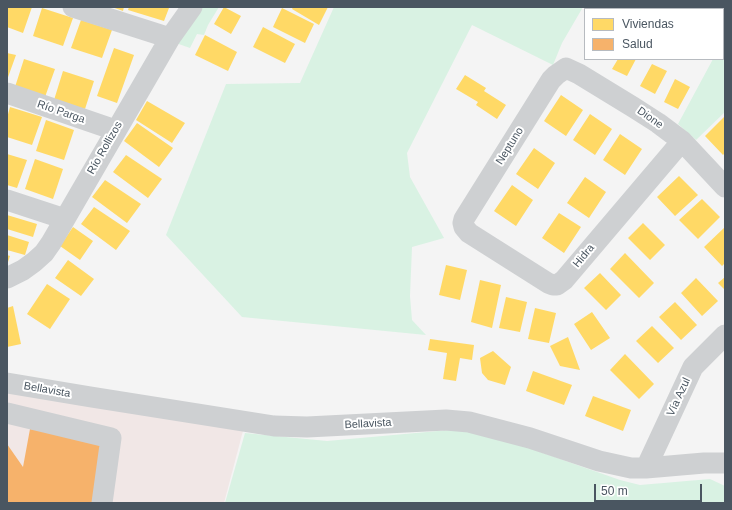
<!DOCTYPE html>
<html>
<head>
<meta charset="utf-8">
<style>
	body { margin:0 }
	#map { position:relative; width:732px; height:510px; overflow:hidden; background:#f4f4f4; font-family:Helvetica,sans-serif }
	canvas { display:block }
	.frame { position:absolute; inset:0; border:8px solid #4a5661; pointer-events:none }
	.legend { position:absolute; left:584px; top:8px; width:140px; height:52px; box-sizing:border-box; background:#fff; border:1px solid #b7bbc0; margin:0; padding:5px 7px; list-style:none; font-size:12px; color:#4a5661 }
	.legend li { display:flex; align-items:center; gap:8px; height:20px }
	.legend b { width:20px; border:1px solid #b7bbc0 }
	.scale { position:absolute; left:594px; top:484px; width:108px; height:18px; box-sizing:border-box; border:2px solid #4a5661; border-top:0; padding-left:5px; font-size:12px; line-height:14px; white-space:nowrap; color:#4a5661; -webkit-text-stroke:3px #fff; paint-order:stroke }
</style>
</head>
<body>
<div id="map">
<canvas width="732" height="510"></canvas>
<div class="frame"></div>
<ul class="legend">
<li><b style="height:11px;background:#ffd966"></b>Viviendas</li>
<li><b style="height:11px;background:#f6b26b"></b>Salud</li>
</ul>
<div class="scale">50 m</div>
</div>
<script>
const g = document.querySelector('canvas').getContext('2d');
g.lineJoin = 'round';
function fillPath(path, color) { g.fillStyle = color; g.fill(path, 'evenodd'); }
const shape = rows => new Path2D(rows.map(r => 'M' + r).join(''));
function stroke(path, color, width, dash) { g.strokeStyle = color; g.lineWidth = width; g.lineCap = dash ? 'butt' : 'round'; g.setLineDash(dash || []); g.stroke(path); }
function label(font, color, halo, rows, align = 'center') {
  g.font = font + ' Helvetica,sans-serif'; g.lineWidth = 4; g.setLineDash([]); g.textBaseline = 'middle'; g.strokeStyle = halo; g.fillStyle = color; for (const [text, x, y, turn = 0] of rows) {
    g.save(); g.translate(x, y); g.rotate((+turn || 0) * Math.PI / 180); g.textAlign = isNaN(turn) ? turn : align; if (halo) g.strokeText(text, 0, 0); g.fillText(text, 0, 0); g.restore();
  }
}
fillPath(shape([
	[7,389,244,427,224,503,7,503]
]), '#f1e7e6');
fillPath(shape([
	[199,7,219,7,208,25,204,35,197,34,190,48,173,42],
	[334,7,583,7,562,43,553,65,472,25,407,153,410,177,444,238,412,247,410,296,412,320,426,335,242,317,166,235,226,84,300,83],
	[725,38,725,112,696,140,678,124,713,59,723,59,723,41],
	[449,430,465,430,526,447,620,480,640,485,710,479,725,486,725,503,225,503,245,433,327,441]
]), '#d9f2e3');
fillPath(shape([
	[7,7,32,7,23,33,7,27],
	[112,7,124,7,123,11],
	[129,7,164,7,169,8,164,21,128,10],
	[224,7,241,16,231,34,214,24],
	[293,7,328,7,319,25,292,9],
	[42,8,73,18,63,46,33,36],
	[282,8,314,24,305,43,273,27],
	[81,20,112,30,102,58,71,48],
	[263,27,295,44,285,63,253,47],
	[205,35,237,52,228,71,195,55],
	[114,48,134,55,117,103,97,96],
	[7,53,16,55,7,80],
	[24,59,55,69,45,97,15,87],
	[618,59,636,59,627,76,612,69],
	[652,64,667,71,655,94,640,86],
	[63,71,94,81,85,109,54,100],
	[465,75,486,88,484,91,506,105,497,119,476,105,478,102,456,89],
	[675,79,690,87,678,109,664,102],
	[561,95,583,110,566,136,544,121],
	[147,101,185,123,172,143,136,120],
	[10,107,42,117,32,145,7,137,7,118],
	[590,114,612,129,595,155,573,140],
	[725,116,725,153,723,155,705,136],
	[46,120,74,130,64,160,36,151],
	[137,123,173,148,159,167,124,141],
	[620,134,642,149,625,175,603,160],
	[534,148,555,163,538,189,516,174],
	[7,154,27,160,17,188,7,185],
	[126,155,162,179,148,198,113,172],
	[35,159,63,169,53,199,25,189],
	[679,176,698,195,675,216,657,197],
	[585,177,606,192,589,218,567,203],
	[105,180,141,204,127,223,92,197],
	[512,185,533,200,516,226,494,211],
	[702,199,720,217,698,239,679,220],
	[94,207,130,231,116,250,81,224],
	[559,213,581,227,564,253,542,238],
	[7,215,37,224,33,237,7,229],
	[643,223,665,245,650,260,628,238],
	[73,227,93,241,80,260,60,246],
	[725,227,725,263,722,266,704,247],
	[7,235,29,242,25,255,7,250],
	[625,253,654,283,639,298,610,269],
	[7,255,10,256,7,265],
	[68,260,94,279,81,296,55,278],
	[446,265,467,270,460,300,439,295],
	[600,273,621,295,606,310,584,288],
	[725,277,725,290,718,283],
	[696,278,718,301,702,316,681,293],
	[480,280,501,285,492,328,471,322],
	[47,284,70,299,50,329,27,314],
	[506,297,527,302,520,332,499,328],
	[675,302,697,325,681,340,659,317],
	[13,306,21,344,7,347,7,308],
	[535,308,556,313,549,343,528,339],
	[592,312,610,338,591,350,574,324],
	[652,326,674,348,658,363,636,341],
	[568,337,580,370,560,366,550,346],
	[430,339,474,345,472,360,460,358,456,381,443,379,447,353,428,350],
	[493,351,511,367,505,385,488,380,482,373,480,358],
	[625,354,654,384,639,399,610,370],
	[533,371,572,385,564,405,526,391],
	[593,396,631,410,623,431,585,416]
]), '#ffd966');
fillPath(shape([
	[30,429,107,441,95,503,7,503,7,444,23,467]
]), '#f6b26b');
stroke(shape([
	[73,7,170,38],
	[616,9,617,7],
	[7,93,115,130],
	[682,141,564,280,557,285,553,285,548,283,469,233,464,227,463,223,464,219,551,80,556,75,566,68,579,74,633,107,658,123,682,141,725,187],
	[7,200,65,219],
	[7,278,23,270,34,262,44,253,51,243,170,38,192,7],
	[7,383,91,397,274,426,307,427,446,420,469,422,530,438,599,461,631,468,646,468,704,463,725,463],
	[7,413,111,438,102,503],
	[646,468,693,367,725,335]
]), '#ced0d2', 21);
label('11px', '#4a5661', '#fff', [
	["Río Parga",61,112,19],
	["Dione",650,118,35],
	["Neptuno",510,146,-58],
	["Río Rollizos",105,148,-60],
	["Hidra",584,256,-50],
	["Bellavista",47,390,10],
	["Vía Azul",679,397,-65],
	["Bellavista",368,424,-3]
]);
</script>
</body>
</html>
